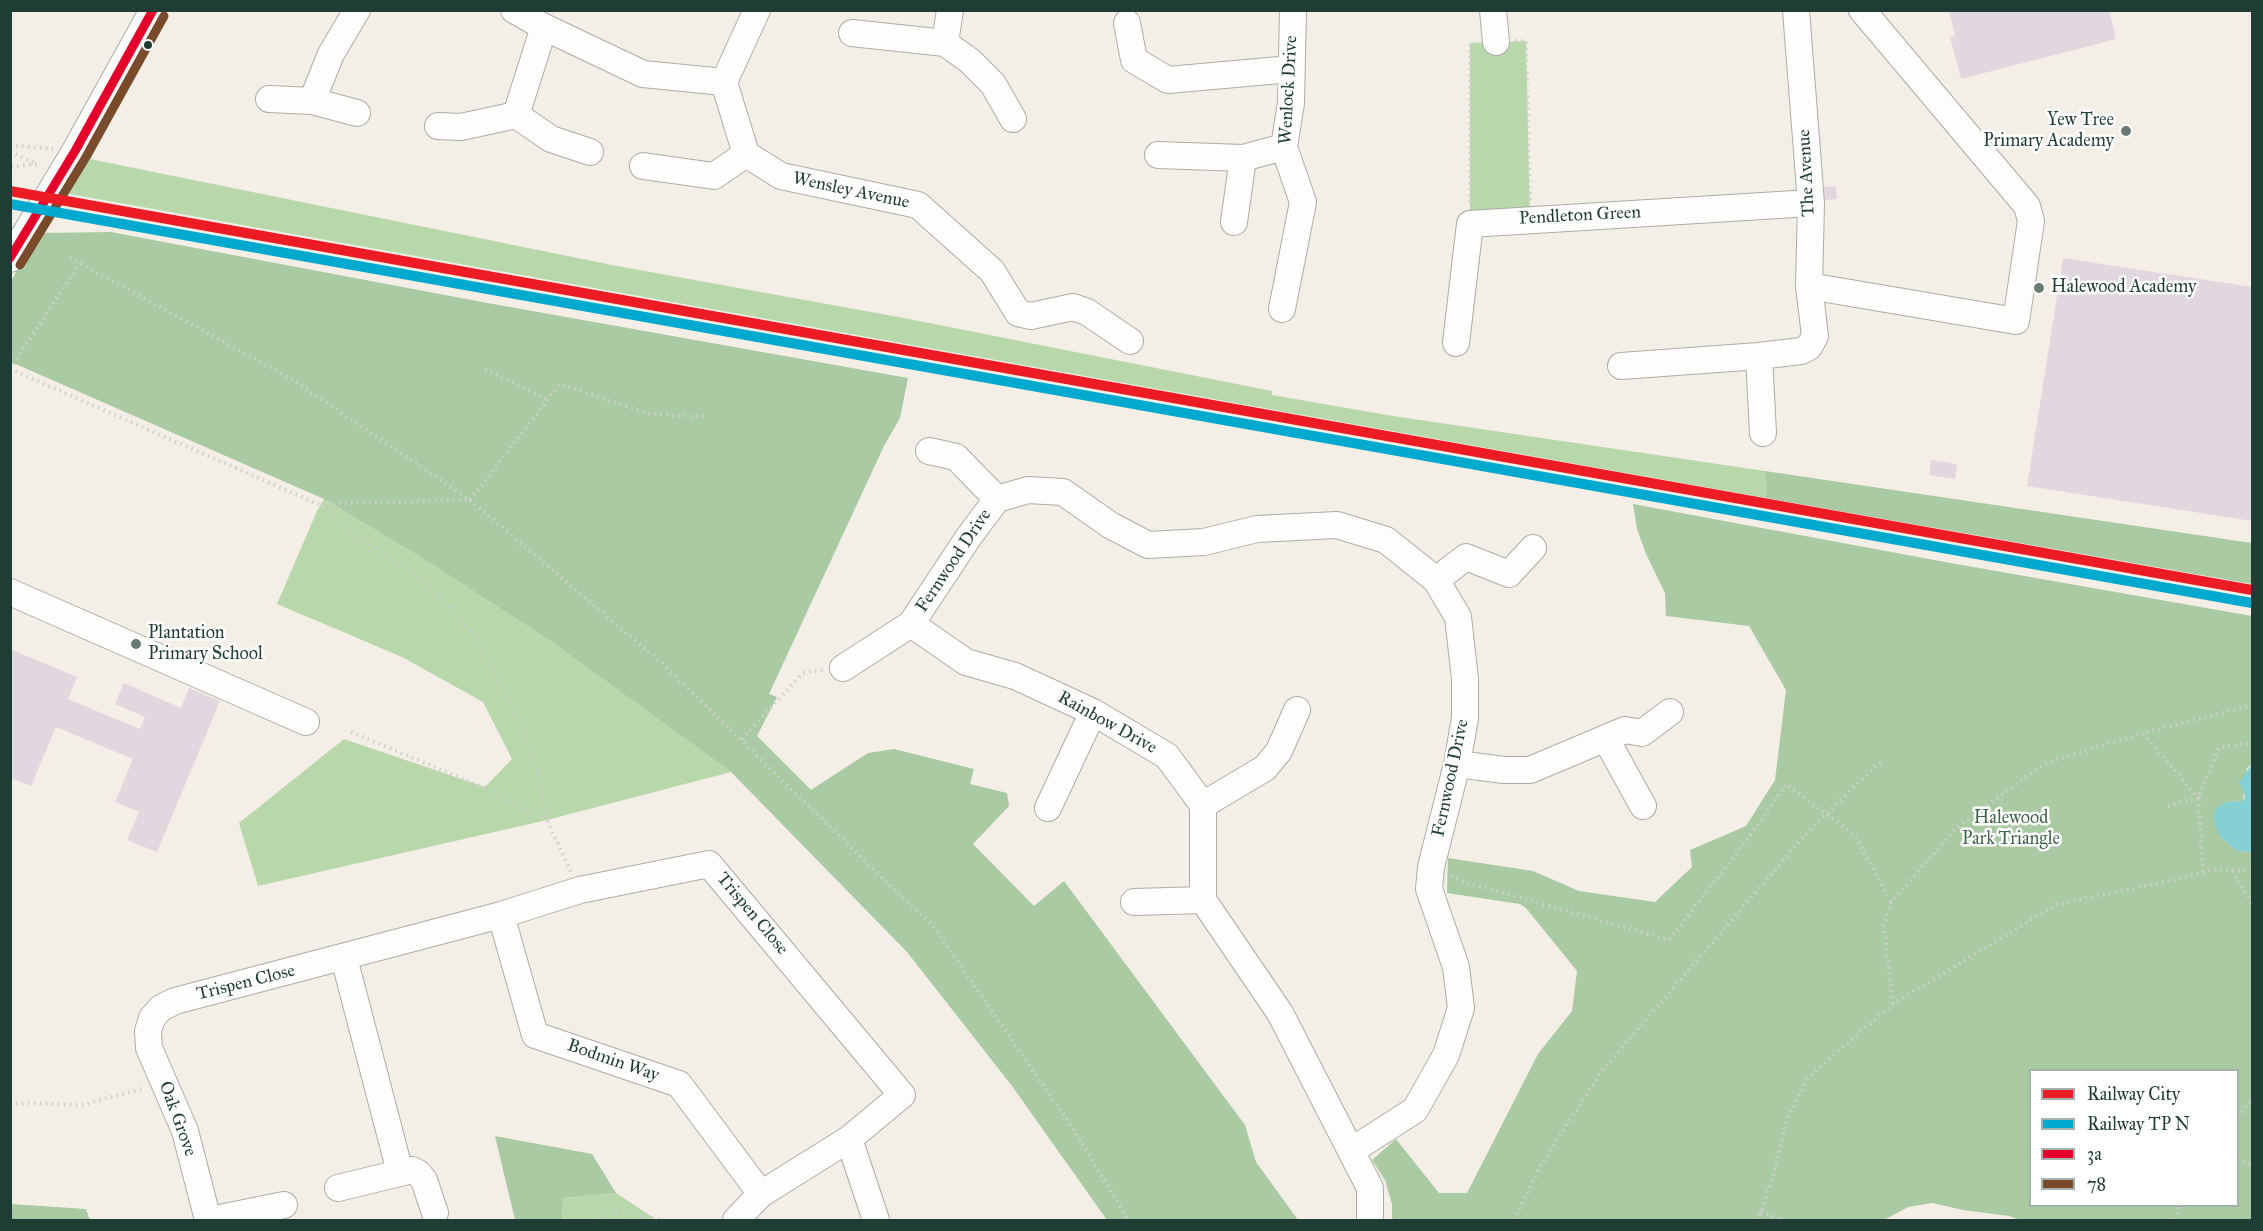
<!DOCTYPE html>
<html>
<head>
<meta charset="utf-8">
<style>
	body { margin:0 }
	#map { position:relative; width:2263px; height:1231px; overflow:hidden; background:#f3efe7; font-family:"IM FELL Great Primer",serif }
	canvas { display:block }
	.frame { position:absolute; inset:0; border:12px solid #1f3d34; pointer-events:none }
	.legend { position:absolute; left:2029px; top:1069px; width:210px; height:138px; box-sizing:border-box; background:#fff; border:2px solid #a5b1ae; margin:0; padding:8px 10px; list-style:none; font-size:18px; color:#1f3d34 }
	.legend li { display:flex; align-items:center; gap:12px; height:30px }
	.legend b { width:30px; border:2px solid #a5b1ae }
</style>
</head>
<body>
<div id="map">
<canvas width="2263" height="1231"></canvas>
<div class="frame"></div>
<ul class="legend">
<li><b style="height:8px;background:#ed1c24"></b>Railway City</li>
<li><b style="height:8px;background:#00a9ce"></b>Railway TP N</li>
<li><b style="height:8px;background:#e4002b"></b>3a</li>
<li><b style="height:8px;background:#7a4b2a"></b>78</li>
</ul>
</div>
<script>
const g = document.querySelector('canvas').getContext('2d');
g.lineJoin = 'round';
function fillPath(path, color) { g.fillStyle = color; g.fill(path, 'evenodd'); }
const shape = rows => new Path2D(rows.map(r => 'M' + r).join(''));
function stroke(path, color, width, dash) { g.strokeStyle = color; g.lineWidth = width; g.lineCap = dash ? 'butt' : 'round'; g.setLineDash(dash || []); g.stroke(path); }
function label(font, color, halo, rows, align = 'center') {
  g.font = font + ' "IM FELL Great Primer",serif'; g.lineWidth = 5; g.setLineDash([]); g.textBaseline = 'middle'; g.strokeStyle = halo; g.fillStyle = color; for (const [text, x, y, turn = 0] of rows) {
    g.save(); g.translate(x, y); g.rotate((+turn || 0) * Math.PI / 180); g.textAlign = isNaN(turn) ? turn : align; if (halo) g.strokeText(text, 0, 0); g.fillText(text, 0, 0); g.restore();
  }
}
fillPath(shape([
	[1526,41,1530,219,1470,224,1470,43],
	[85,158,612,265,904,318,1272,391,1272,395,1393,416,1765,471,1766,498,64,193],
	[324,499,438,568,553,643,731,772,547,820,258,886,239,823,344,739,485,787,512,759,483,702,402,657,277,604,317,511],
	[616,1193,654,1218,643,1220,562,1220,563,1198]
]), '#b8d8ac');
fillPath(shape([
	[111,232,482,302,908,378,900,418,884,446,769,694,777,697,757,736,811,790,868,753,894,749,974,769,970,784,1007,793,1009,806,973,844,1034,906,1064,881,1245,1125,1256,1162,1298,1220,1107,1220,1012,1086,907,952,731,772,553,643,438,568,324,499,11,362,11,281,38,233],
	[1765,471,2252,543,2252,584,1766,498],
	[1633,504,1945,562,2252,616,2252,764,2247,768,2243,801,2227,802,2219,836,2236,850,2252,853,2252,1220,2020,1220,2009,1216,1963,1210,1932,1203,1908,1207,1884,1220,1395,1220,1392,1218,1392,1204,1385,1180,1372,1160,1396,1139,1439,1193,1467,1193,1538,1054,1572,1011,1577,971,1526,908,1520,904,1447,893,1448,858,1533,871,1579,891,1655,902,1692,867,1690,850,1746,826,1775,780,1786,690,1749,626,1666,616,1665,593,1646,554,1637,529],
	[2030,1070,2238,1070,2238,1206,2030,1206],
	[495,1136,592,1154,616,1193,563,1198,562,1220,515,1220],
	[11,1204,86,1209,90,1220,11,1220]
]), '#aacaa3');
fillPath(shape([
	[2252,764,2252,853,2236,850,2219,836,2213,817,2217,807,2227,802,2243,801,2245,796,2239,782]
]), '#84d0d3');
fillPath(shape([
	[1949,10,2109,10,2116,39,1961,79,1950,37,1955,36],
	[1836,186,1837,199,1825,200,1824,187],
	[2063,258,2252,287,2252,521,2027,486],
	[1931,460,1957,464,1955,479,1929,475],
	[10,649,77,677,68,699,140,729,145,717,115,704,124,683,181,708,189,688,220,701,157,852,127,840,139,812,115,802,133,759,56,727,31,786,10,778]
]), '#e0d8de');
const minor = shape([
	[514,10,544,27,643,74,724,82],
	[757,10,724,82,746,154,781,176,918,205,992,271,1018,313,1031,316,1073,307,1087,312,1130,341],
	[1493,10,1496,42],
	[1127,23,1134,60,1168,80,1291,69],
	[544,27,516,115,551,139,590,152],
	[852,33,945,43,950,10],
	[945,43,970,61,993,84,1013,119],
	[269,99,312,101,357,113],
	[312,101,331,54,357,10],
	[438,126,461,127,516,115],
	[1158,155,1243,158],
	[643,166,714,176,746,154],
	[1234,222,1243,158,1284,147],
	[10,259,75,151,153,10],
	[1809,286,2016,321,2031,221,2027,206,1862,10],
	[1282,309,1303,202,1284,147,1291,103,1293,10],
	[1456,343,1470,224,1811,203],
	[1759,356,1763,433],
	[1621,366,1759,356,1801,351,1809,347,1815,336,1809,286,1811,203,1796,10],
	[929,451,956,457,997,499],
	[1436,580,1466,557,1509,574,1533,548],
	[10,592,306,722],
	[911,624,966,662,1015,676,1093,712,1167,756,1203,805,1203,900,1280,1013,1370,1188,1370,1220],
	[843,668,911,624,968,538,997,499,1028,490,1063,492,1110,525,1148,545,1204,542,1257,529,1337,525,1386,540,1436,580,1458,617,1465,679,1465,718,1457,764,1431,867,1429,889,1456,967,1461,1008,1446,1055,1415,1110,1351,1151],
	[1606,739,1643,806],
	[1457,764,1504,770,1530,770,1625,730,1642,733,1670,712],
	[1203,805,1265,768,1279,751,1297,710],
	[1048,808,1093,712],
	[1134,902,1203,900],
	[501,915,535,1035,679,1084,761,1194],
	[344,958,400,1172],
	[849,1139,876,1220],
	[338,1188,412,1170,418,1173,424,1180,435,1213],
	[208,1220,185,1131,149,1048,148,1031,152,1018,161,1008,175,1001,501,915,580,890,709,864,902,1095,849,1139,761,1194,736,1220],
	[210,1220,284,1205]
]);
stroke(minor, '#acaca7', 28);
stroke(shape([
	[1515,41,1526,41,1530,200],
	[10,145,53,149],
	[10,152,37,164,10,167],
	[1470,202,1470,43,1474,43],
	[70,258,290,378,470,500,662,663,936,930,1076,1133,1128,1220],
	[10,369,318,504,332,512,337,521,354,535,415,575,448,605,484,649,521,726,541,782,547,820],
	[10,369,80,263],
	[485,370,548,400],
	[470,500,560,384,650,414,708,417],
	[321,504,469,500],
	[351,732,485,788,547,820,571,872],
	[742,739,803,673,823,670],
	[2168,806,2198,798,2143,733,2252,705],
	[2232,871,2252,903],
	[2203,872,2198,798,2219,748,2252,742],
	[1451,876,1465,882,1669,940,1752,833,1786,784,1855,835,1891,902],
	[1893,1004,1884,926,1891,902,1956,829,2043,764,2143,733],
	[10,1105,25,1103,82,1105,145,1088],
	[2238,1117,2252,1100],
	[2238,1159,2252,1166],
	[1761,1212,1783,1220],
	[594,1220,614,1212,654,1218,660,1220],
	[1514,1220,1541,1165,1601,1072,1812,827,1881,762],
	[1756,1220,1761,1212,1773,1176,1785,1125,1808,1078,1893,1004,2057,904,2174,880,2203,872,2216,869,2252,872],
	[2175,1220,2179,1206]
]), '#cdcfcc', 4, [1.5, 4.5]);
stroke(minor, '#fdfdfb', 26);
stroke(shape([
	[10,258,75,151,153,10]
]), '#e4002b', 9);
stroke(shape([
	[20,265,86,157,164,16]
]), '#7a4b2a', 9);
stroke(shape([
	[10,191,2252,590]
]), '#ed1c24', 10);
stroke(shape([
	[10,204,2252,603]
]), '#00a9ce', 10);
for (const [x, y, r, color] of [
	[148,45,5,"#1f3d34"],
	[2126,131,6,"#697b73"],
	[2039,288,6,"#697b73"],
	[136,644,6,"#697b73"]
]) { const dot = new Path2D(); dot.arc(x, y, r, 0, 2 * Math.PI); g.fillStyle = color; g.fill(dot); stroke(dot, '#fff', 2); }
label('18px', '#1f3d34', '#fff', [
	["Wenlock Drive",1289,90,-87],
	["The Avenue",1807,173,-93],
	["Wensley Avenue",851,191,12],
	["Pendleton Green",1580,216,-3],
	["Fernwood Drive",954,561,-56],
	["Rainbow Drive",1107,723,29],
	["Fernwood Drive",1451,778,-78],
	["Trispen Close",752,914,50],
	["Trispen Close",246,983,-14],
	["Bodmin Way",613,1061,19],
	["Oak Grove",177,1119,70]
]);
label('18px', '#1f3d34', '#fff', [
	["Yew Tree",2114,121,"right"],
	["Primary Academy",2114,142,"right"],
	["Halewood Academy",2051,288],
	["Plantation",148,634],
	["Primary School",148,655]
], 'left');
label('18px', '#3e664a', '#fff', [
	["Halewood",2011,819],
	["Park Triangle",2011,840]
]);
</script>
</body>
</html>
